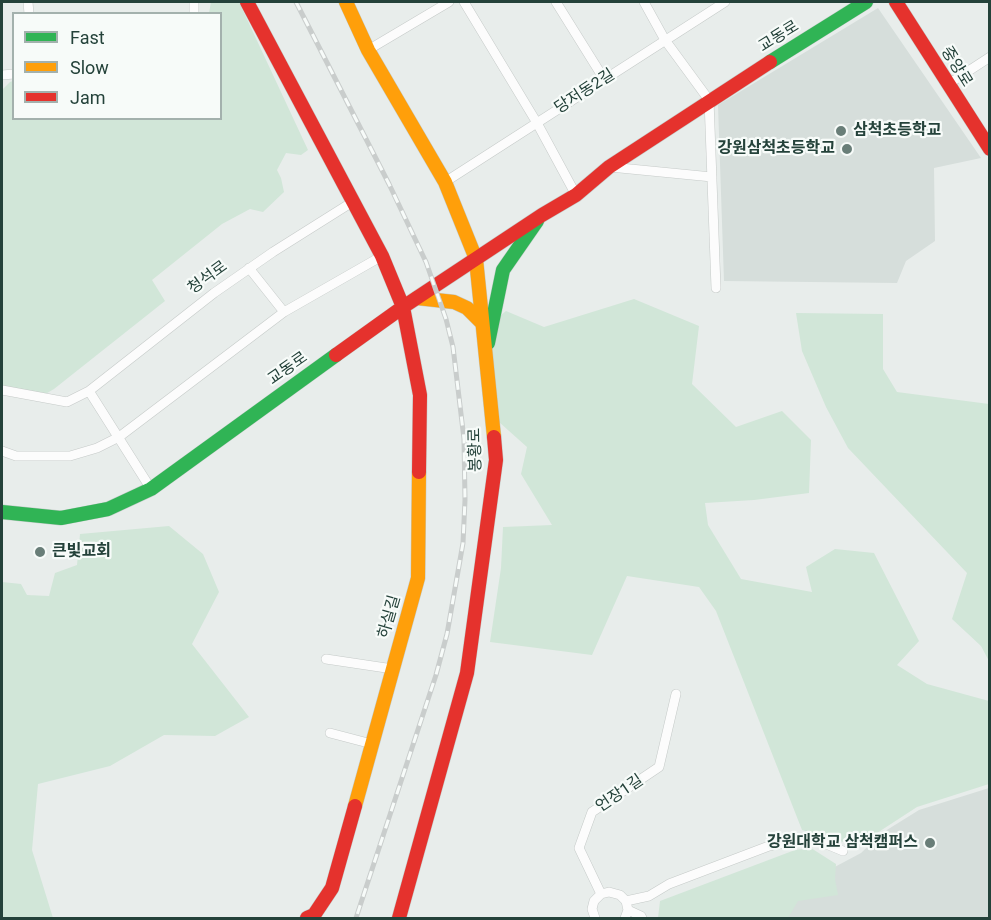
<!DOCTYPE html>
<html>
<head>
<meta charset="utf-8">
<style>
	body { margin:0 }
	#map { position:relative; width:991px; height:920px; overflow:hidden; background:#e8edeb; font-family:Roboto,sans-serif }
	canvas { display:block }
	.frame { position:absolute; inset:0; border:3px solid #24423a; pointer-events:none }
	.legend { position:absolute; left:12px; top:12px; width:210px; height:108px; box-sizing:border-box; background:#f7fbf9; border:2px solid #a3b1ad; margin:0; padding:8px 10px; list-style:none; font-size:18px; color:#24423a }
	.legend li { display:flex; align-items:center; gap:12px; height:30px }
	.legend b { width:30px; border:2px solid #a3b1ad }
</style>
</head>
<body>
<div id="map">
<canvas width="991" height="920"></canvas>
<div class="frame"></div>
<ul class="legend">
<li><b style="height:8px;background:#30b455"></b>Fast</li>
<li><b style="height:8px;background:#ff9f0a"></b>Slow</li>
<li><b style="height:8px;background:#e5322d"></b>Jam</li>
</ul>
</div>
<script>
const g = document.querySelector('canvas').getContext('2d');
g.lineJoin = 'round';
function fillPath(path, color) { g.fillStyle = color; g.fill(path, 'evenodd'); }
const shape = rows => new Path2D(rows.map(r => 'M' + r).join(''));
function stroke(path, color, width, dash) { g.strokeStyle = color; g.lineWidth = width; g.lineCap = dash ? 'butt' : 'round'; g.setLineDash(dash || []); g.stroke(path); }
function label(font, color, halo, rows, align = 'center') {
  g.font = font + ' Roboto,"Noto Sans KR",sans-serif'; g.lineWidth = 4.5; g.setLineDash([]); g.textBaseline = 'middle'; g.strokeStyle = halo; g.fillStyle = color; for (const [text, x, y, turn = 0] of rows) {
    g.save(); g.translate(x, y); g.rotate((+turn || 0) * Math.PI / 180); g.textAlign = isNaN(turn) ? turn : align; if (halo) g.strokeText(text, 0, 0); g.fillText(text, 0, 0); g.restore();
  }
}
fillPath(shape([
	[878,8,981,158,934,168,935,241,906,261,897,283,724,281,718,105],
	[989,788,989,918,752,918,750,912,861,853,882,833,919,810]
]), '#d6dedb');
fillPath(shape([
	[211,2,239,2,308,150,301,155,286,153,277,170,281,178,284,192,263,212,250,209,222,224,152,280,165,301,54,389,42,396,2,393,2,90,10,82,13,81,14,118,220,118,220,14,209,13],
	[634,299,699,326,692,384,736,427,782,411,811,440,809,493,754,500,705,503,708,525,741,579,812,592,806,567,835,549,874,553,919,641,897,665,927,684,989,701,989,784,917,807,857,846,802,830,716,611,699,587,627,576,592,655,490,642,501,568,503,527,552,525,521,474,527,447,490,414,491,323,506,311,544,327],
	[796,313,883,314,883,369,897,392,989,404,989,661,981,646,952,619,967,573,848,448,826,407,802,351],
	[169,526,203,554,219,592,192,644,249,717,215,736,164,735,110,766,38,784,32,850,53,918,2,918,2,582,21,584,27,595,49,596,55,573,77,565,80,534],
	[811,848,836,864,835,879,838,895,798,901,788,918,658,918,660,901,795,850]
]), '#d1e6d8');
const street = shape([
	[28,2,29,14],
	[194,2,194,14],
	[464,2,537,123,576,195],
	[556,2,604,79],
	[644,2,665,40,709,100,716,288],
	[368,50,449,2],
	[2,75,14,74],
	[947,85,990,57],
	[610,167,712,177],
	[445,182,725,2],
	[249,268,284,312],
	[2,390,67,402,89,391,151,489],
	[89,391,214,293,273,252,354,201],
	[2,451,16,456,70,456,97,448,119,437,284,312,382,256],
	[326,659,393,669],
	[330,733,372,744],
	[601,894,579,848,592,812,659,767,676,694],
	[626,901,649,896,669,884,769,846,800,840,819,841,843,851],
	[628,910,641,916,642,918],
	[595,918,592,909,594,901,601,894,609,892,620,895,626,901,628,910,625,918]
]);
const fast = shape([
	[770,62,866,2],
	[488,343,503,270,537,221],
	[2,512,61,518,108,509,151,489,336,355]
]);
const slow = shape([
	[346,2,368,50,445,182,476,259,494,437],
	[417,298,454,302,467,308,482,323],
	[355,806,418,578,419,472]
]);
const jam = shape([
	[247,2,382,256,403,307,420,395,419,472],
	[896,2,990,149],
	[336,355,403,307,542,215,576,195,609,167,770,62],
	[307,918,314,915,332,888,355,806],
	[399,918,467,673,496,460,494,437]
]);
stroke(street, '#c5cac8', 10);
stroke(fast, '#c3cbc8', 15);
stroke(slow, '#c3cbc8', 15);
stroke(jam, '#c3cbc8', 15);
stroke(street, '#fcfcfc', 9);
stroke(fast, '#30b455', 14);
stroke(slow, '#ff9f0a', 14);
stroke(jam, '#e5322d', 14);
const rail = shape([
	[296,2,389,184,426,262,446,319,453,347,464,439,465,500,463,543,447,634,436,675,356,918]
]);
stroke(rail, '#c9cdcc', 5);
stroke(rail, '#f7fbf9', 3, [9]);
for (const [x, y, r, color] of [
	[841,131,6,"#697e78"],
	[847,149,6,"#697e78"],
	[40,552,6,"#697e78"],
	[930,843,6,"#697e78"]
]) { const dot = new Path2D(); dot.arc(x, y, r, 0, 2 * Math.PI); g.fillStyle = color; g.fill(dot); stroke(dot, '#f7fbf9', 2); }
label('16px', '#24423a', '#f7fbf9', [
	["교동로",779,37,-32],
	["중앙로",956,67,58],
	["당저동2길",585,92,-33],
	["청석로",208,278,-36],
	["교동로",288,369,-35],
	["봉황로",476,450,-91],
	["하실길",390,617,-74],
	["언장1길",620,794,-34]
]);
label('bold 16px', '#24423a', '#f7fbf9', [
	["삼척초등학교",853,131],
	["강원삼척초등학교",835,149,"right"],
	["큰빛교회",52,552],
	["강원대학교 삼척캠퍼스",918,843,"right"]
], 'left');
</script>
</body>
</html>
